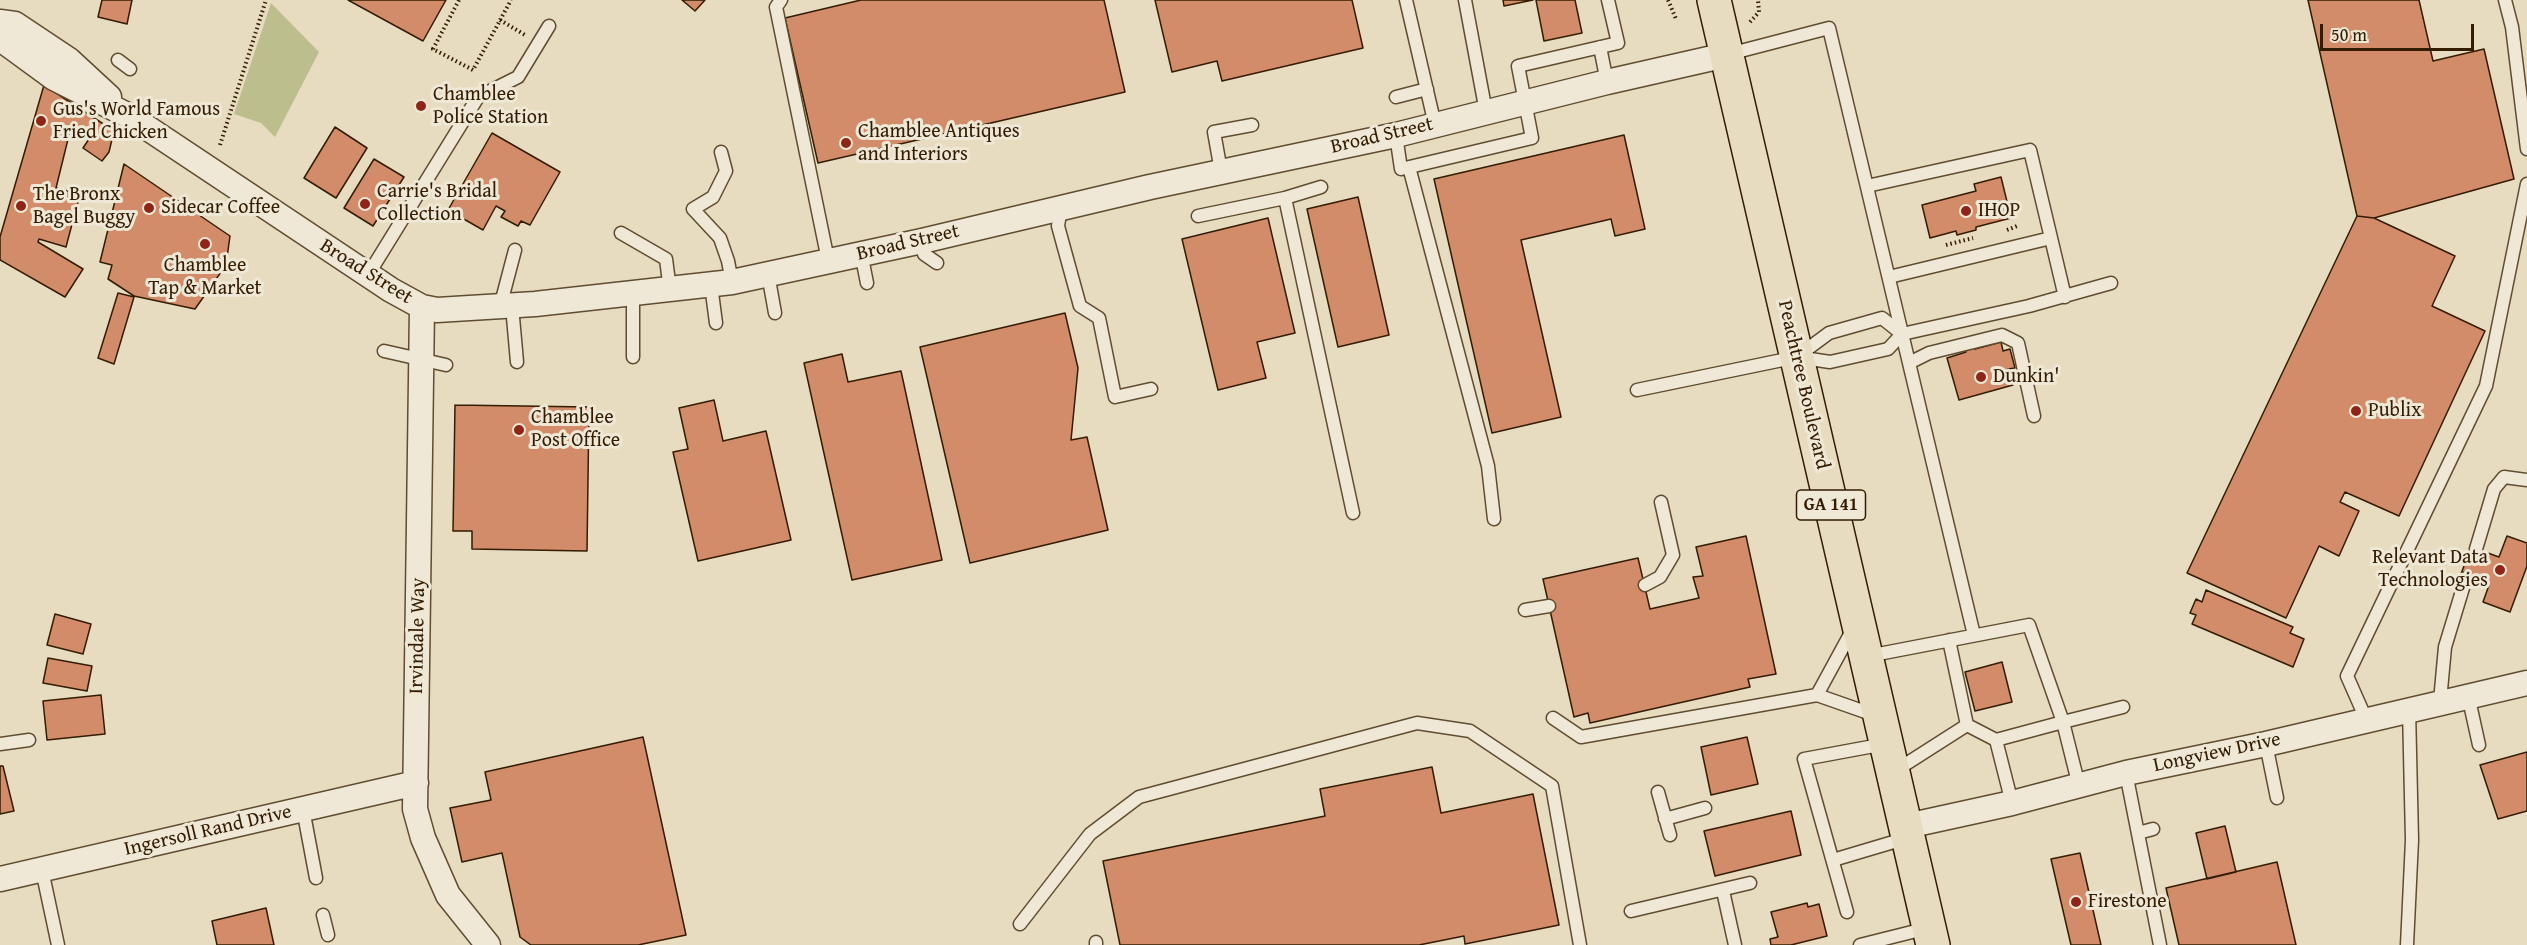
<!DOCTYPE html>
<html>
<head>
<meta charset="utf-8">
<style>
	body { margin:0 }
	#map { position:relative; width:2527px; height:945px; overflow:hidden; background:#e7dcc0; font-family:"Gentium Book Plus",serif }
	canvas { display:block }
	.scale { position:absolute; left:2320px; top:24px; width:154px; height:27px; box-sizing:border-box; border:3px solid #331c00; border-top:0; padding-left:8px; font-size:18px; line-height:21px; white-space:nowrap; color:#331c00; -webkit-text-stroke:4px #efe8d6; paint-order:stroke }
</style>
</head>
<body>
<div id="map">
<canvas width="2527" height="945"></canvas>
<div class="scale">50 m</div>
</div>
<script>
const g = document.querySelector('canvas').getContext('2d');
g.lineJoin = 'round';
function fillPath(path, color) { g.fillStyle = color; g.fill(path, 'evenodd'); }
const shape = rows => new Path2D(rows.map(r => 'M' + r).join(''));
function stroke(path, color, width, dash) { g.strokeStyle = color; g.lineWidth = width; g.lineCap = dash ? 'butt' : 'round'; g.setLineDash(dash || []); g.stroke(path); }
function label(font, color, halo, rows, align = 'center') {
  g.font = font + ' "Gentium Book Plus",serif'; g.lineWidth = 6; g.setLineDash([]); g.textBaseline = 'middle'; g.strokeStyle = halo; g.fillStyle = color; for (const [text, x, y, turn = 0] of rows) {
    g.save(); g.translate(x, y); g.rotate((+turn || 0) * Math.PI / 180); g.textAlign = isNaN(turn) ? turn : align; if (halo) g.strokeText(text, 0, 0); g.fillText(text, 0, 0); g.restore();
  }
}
fillPath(shape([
	[271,3,319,52,275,137,261,123,234,114]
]), '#bdbe8d');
const building = shape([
	[102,0,132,0,127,24,98,17,102,0],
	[348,0,446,0,423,41,348,0],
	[682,0,705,0,695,11,682,0],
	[861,0,1104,0,1125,92,818,163,785,18,861,0],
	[1155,0,1352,0,1363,48,1222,81,1217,61,1172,72,1155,0],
	[1503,0,1533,0,1504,6,1503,0],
	[1536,0,1575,0,1582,33,1544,41,1536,0],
	[2308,0,2419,0,2433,61,2484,49,2514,179,2374,218,2357,216,2308,0],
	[44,85,114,131,109,152,102,161,83,148,89,139,70,131,56,188,80,194,66,247,39,239,38,242,83,269,65,297,0,260,0,237,44,85],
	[335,127,367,148,336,198,304,178,335,127],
	[492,133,560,172,530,225,521,221,518,226,501,217,505,211,496,206,483,230,448,210,492,133],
	[1624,135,1645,229,1615,236,1611,219,1521,240,1561,417,1492,433,1434,179,1624,135],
	[374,159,404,177,373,226,344,208,374,159],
	[124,164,230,236,226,265,195,309,134,296,108,279,112,265,100,262,124,164],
	[2001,177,2011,218,1976,227,1976,230,1957,235,1956,231,1930,238,1922,205,1976,191,1974,184,2001,177],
	[1358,197,1389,335,1338,347,1307,209,1358,197],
	[2357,216,2374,218,2455,256,2432,306,2485,331,2399,516,2345,492,2340,502,2359,511,2339,556,2319,546,2286,618,2187,573,2357,216],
	[1268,218,1295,333,1257,342,1266,378,1218,390,1182,239,1268,218],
	[118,293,134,297,114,364,98,358,118,293],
	[1065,313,1078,368,1071,440,1087,437,1108,530,970,563,920,347,1065,313],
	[2001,342,2003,351,2010,349,2015,368,2008,369,2013,385,1959,400,1947,358,1966,352,1964,347,1974,344,1975,349,2001,342],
	[842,354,848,382,901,371,942,560,852,580,804,363,842,354],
	[714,400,723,441,766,431,791,540,698,561,673,452,688,449,679,408,714,400],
	[455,405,589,407,587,551,472,549,472,531,453,531,455,405],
	[1746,536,1776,674,1748,679,1750,687,1590,723,1588,713,1574,717,1543,579,1638,558,1650,609,1699,598,1693,577,1703,576,1696,547,1746,536],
	[2507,536,2527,543,2527,566,2510,612,2483,602,2489,585,2461,574,2471,547,2499,557,2507,536],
	[2206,590,2293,627,2290,633,2304,639,2293,667,2192,624,2196,615,2190,613,2196,599,2202,602,2206,590],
	[55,614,91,624,83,654,47,645,55,614],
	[48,658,92,666,87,691,43,683,48,658],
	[2002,662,2012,702,1975,711,1965,672,2002,662],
	[101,695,105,734,47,740,43,701,101,695],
	[643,737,686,935,638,945,531,945,520,937,502,853,462,862,450,808,491,800,485,772,643,737],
	[1747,737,1758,784,1711,795,1701,747,1747,737],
	[2527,752,2527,811,2498,819,2480,765,2527,752],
	[0,766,3,766,14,811,0,814,0,766],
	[1432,767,1441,813,1533,794,1559,925,1465,944,1464,936,1419,945,1120,945,1103,861,1325,816,1320,789,1432,767],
	[1791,811,1801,855,1715,876,1704,831,1791,811],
	[2225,826,2236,872,2207,879,2196,833,2225,826],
	[2080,853,2101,945,2071,945,2051,859,2080,853],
	[2277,862,2296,945,2179,945,2166,888,2277,862],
	[1807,903,1808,907,1819,904,1827,936,1791,945,1771,945,1770,939,1778,937,1771,912,1807,903],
	[266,908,274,945,217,945,212,921,266,908]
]);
fillPath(building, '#d38c69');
stroke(building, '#331c00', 1.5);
const lane = shape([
	[781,0,776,7,828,260],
	[1406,0,1435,125],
	[1465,0,1486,112],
	[2505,0,2512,27,2527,149],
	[1600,47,1607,82],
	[1729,54,1829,28,1974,635],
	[118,60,130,69],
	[1396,97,1427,89],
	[1396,135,1401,169,1532,138,1518,66,1618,43,1608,0],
	[721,152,726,171,713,197,693,209,720,238,728,261,732,282],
	[1409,167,1488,466,1494,519],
	[1221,171,1214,132,1252,125],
	[1867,186,2030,150,2051,238,1889,277],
	[1285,198,1353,513],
	[1061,207,1058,226,1080,306,1099,318,1115,397,1151,389],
	[1198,216,1285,198,1321,187],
	[621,233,666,259,670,290],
	[2051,238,2065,297],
	[922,241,924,254,937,263],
	[861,253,867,283],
	[768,274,775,313],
	[368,275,478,97,518,77,549,26],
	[711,285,716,323],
	[512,306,517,362],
	[500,307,515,250],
	[384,351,446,365],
	[1798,356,1829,333,1882,318,1902,334],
	[633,357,633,294],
	[1909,363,1929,353,2002,335,2018,343,2034,416],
	[1637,390,1797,357,1830,362,1888,349,1902,334,2029,306,2111,283],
	[2476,549,2494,489,2504,477,2527,480],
	[1645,585,1660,577,1673,555,1661,502],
	[1525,610,1549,606],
	[1868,656,2029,625,2063,722,2123,707],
	[1817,695,1854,627],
	[2468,695,2479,745],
	[2440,701,2445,647,2466,578],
	[1553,718,1581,737,1817,695,1877,716],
	[2366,719,2347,676,2486,386,2527,184],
	[1967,725,1996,740,2012,803],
	[1996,740,2063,722,2079,786],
	[0,744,29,740],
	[2266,744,2277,798],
	[1895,771,1967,725,1949,640],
	[2126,773,2160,945],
	[1658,792,1670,835],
	[303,809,316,878],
	[1665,819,1705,808],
	[2138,833,2153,829],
	[1833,860,1907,838],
	[42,870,58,945],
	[1723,891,1735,945],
	[1631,911,1750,883],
	[1847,912,1804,759,1885,744],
	[323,915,328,935],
	[1020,924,1090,834,1139,797,1417,723,1470,731,1552,786,1580,945],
	[1096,942,1096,945],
	[1860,945,1928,928],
	[2407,945,2412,840,2409,709]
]);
const street = shape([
	[0,22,15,24,69,60,109,97],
	[0,36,6,43,54,78,131,117,391,290,422,307,437,310,535,304,732,282,922,241,1150,187,1396,135,1607,82,1726,55],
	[422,307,415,809,423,838,448,895,488,945],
	[1907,826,2012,803,2126,773,2266,744,2527,683],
	[0,879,416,783]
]);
const highway = shape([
	[1714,0,1933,945]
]);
stroke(lane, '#604c30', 15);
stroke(street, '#604c30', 27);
stroke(highway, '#331c00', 36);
stroke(shape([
	[459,0,433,49,473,70,511,0],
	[1668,0,1676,19],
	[500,20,525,35],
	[1750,22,1759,12,1758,0],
	[220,145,266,0],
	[2007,230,2017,226],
	[1946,245,1973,238]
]), '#331c00', 4, [1.5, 3]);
stroke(lane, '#efe8d6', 12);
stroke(street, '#efe8d6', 24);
stroke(highway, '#e7dcc0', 33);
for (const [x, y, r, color] of [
	[421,106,6,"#8f2418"],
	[41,121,6,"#8f2418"],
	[846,143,6,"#8f2418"],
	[365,204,6,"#8f2418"],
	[21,206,6,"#8f2418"],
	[149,208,6,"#8f2418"],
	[1966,211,6,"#8f2418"],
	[205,244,6,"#8f2418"],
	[1981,377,6,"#8f2418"],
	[2356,411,6,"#8f2418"],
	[519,430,6,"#8f2418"],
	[2500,570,6,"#8f2418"],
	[2076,902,6,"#8f2418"]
]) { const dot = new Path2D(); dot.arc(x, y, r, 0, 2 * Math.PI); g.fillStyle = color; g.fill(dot); stroke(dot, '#efe8d6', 2); }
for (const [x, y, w] of [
	[1831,505,69]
]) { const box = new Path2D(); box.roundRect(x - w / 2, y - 15, w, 30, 4.5); g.fillStyle = '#efe8d6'; g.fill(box); stroke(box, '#331c00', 1.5); }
label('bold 18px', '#331c00', null, [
	["GA 141",1831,505]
]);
label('20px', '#331c00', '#efe8d6', [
	["Chamblee",433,95],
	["Police Station",433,118],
	["Gus's World Famous",53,110],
	["Fried Chicken",53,133],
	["Chamblee Antiques",858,132],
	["and Interiors",858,155],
	["Carrie's Bridal",377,192],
	["Collection",377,215],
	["The Bronx",33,195],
	["Bagel Buggy",33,218],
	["Sidecar Coffee",161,208],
	["IHOP",1978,211],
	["Chamblee",205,266,"center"],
	["Tap & Market",205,289,"center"],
	["Dunkin'",1993,377],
	["Publix",2368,411],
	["Chamblee",531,418],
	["Post Office",531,441],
	["Relevant Data",2488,558,"right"],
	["Technologies",2488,581,"right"],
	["Firestone",2088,902]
], 'left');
label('20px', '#331c00', '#efe8d6', [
	["Broad Street",1382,136,-13],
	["Broad Street",908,243,-13],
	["Broad Street",366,272,32],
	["Peachtree Boulevard",1803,385,77],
	["Irvindale Way",418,636,-89],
	["Longview Drive",2217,753,-12],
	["Ingersoll Rand Drive",208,831,-13]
]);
</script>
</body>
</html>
